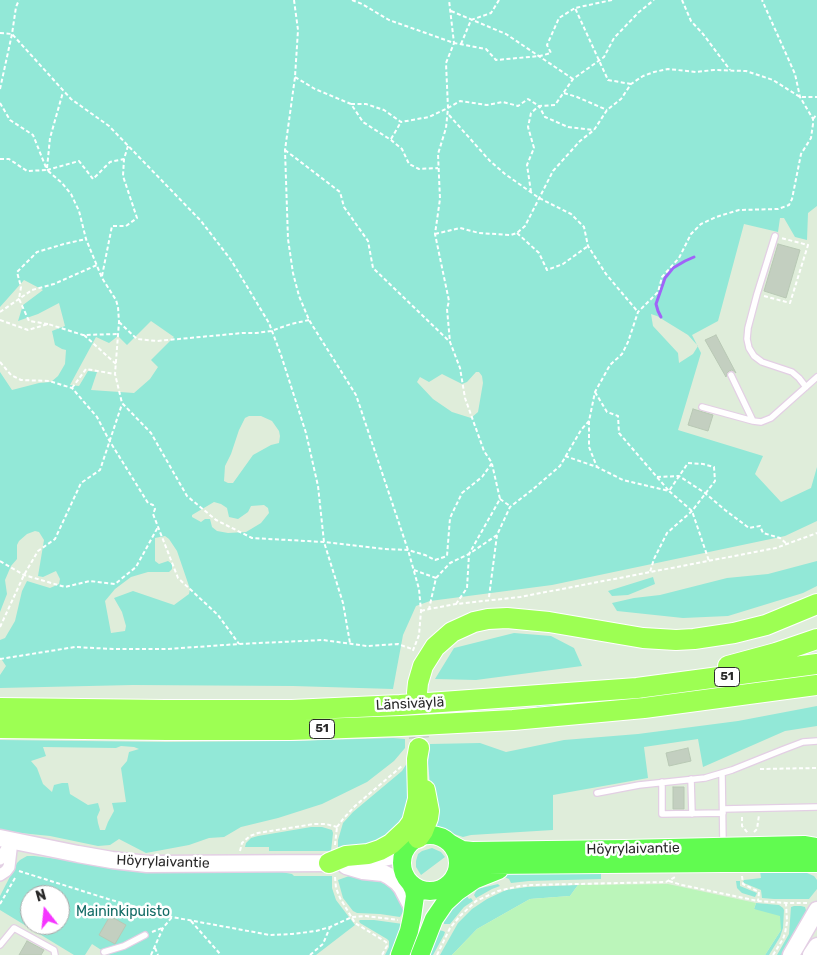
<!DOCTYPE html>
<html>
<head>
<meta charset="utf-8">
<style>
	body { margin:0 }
	#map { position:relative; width:817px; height:955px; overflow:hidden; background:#dfedda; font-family:Rubik,sans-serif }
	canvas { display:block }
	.north { position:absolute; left:20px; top:885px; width:50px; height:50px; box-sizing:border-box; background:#fff; border:1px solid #a9a9a9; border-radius:50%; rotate:344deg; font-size:14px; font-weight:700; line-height:20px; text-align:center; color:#292929 }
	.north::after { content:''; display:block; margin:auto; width:18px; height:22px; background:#f535ff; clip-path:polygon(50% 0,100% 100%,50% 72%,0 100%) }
</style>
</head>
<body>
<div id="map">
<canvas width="817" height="955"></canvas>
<div class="north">N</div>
</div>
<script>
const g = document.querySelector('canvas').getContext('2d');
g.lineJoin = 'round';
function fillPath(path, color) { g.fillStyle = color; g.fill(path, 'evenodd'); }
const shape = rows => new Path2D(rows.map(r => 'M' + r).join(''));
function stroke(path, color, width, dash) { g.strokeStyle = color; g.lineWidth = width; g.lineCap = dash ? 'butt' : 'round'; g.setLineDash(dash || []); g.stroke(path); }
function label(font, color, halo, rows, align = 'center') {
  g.font = font + ' Rubik,sans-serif'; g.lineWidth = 5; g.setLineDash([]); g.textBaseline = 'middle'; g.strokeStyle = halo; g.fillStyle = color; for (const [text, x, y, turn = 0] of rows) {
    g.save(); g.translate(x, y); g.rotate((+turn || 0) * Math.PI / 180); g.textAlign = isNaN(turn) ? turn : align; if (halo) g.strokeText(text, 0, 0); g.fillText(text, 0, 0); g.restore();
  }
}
fillPath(shape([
	[0,0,817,0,817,206,808,213,807,240,795,237,784,218,780,218,778,232,744,224,718,321,692,335,701,353,678,430,763,456,755,474,781,502,811,488,817,467,817,521,785,536,552,585,430,601,416,606,403,635,393,689,293,686,133,685,0,688,0,675,6,666,0,657,0,640,5,638,15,621,22,591,27,581,50,588,59,584,60,579,56,571,43,577,38,576,44,540,39,532,35,531,27,534,19,541,17,545,17,559,11,566,5,580,7,594,0,612,0,372,12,390,39,383,51,382,58,376,65,364,66,350,62,349,55,345,52,331,65,326,59,303,38,314,18,321,23,305,43,290,24,280,0,307],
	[651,314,657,316,688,335,698,346,693,354,679,363,678,353,653,326],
	[151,321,174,337,151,360,158,367,150,379,134,393,91,390,97,372,88,371,79,386,70,385,96,337,109,343,118,336,127,345],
	[476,372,479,372,482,376,483,383,478,412,471,418,452,412,433,399,417,382,420,377,429,382,442,374,462,384,467,382],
	[249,416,261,416,272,421,279,431,280,436,279,443,271,445,253,455,233,483,228,483,224,481,225,466,231,454,239,430,245,418],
	[214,502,221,504,227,508,229,517,238,519,248,512,251,506,264,505,268,508,269,513,261,523,246,532,228,533,217,531,212,527,210,519,205,519,201,522,192,517,192,515],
	[165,536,169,539,177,551,190,589,189,594,174,605,133,591,114,598,122,612,126,626,125,631,111,633,105,601,115,589,131,577,148,572,169,572,172,569,172,564,168,561,159,564,155,561,155,538],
	[817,561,817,586,803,593,728,616,683,618,617,611,612,603,634,598,660,595,727,578,768,574],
	[653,577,655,584,628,595,612,596,608,591],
	[514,633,551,636,574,648,582,666,476,680,435,679,454,648],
	[817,671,817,677,733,691,535,710,535,708,538,705],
	[817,706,817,726,785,731,703,767,698,739,644,747,648,778,553,795,553,830,471,835,463,837,442,830,434,826,428,763,430,744,480,743,506,752,564,740,638,734,738,721],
	[393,738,405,739,405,748,394,761,367,782,322,804,278,818,241,827,224,837,209,838,189,845,146,853,119,839,110,845,98,846,50,836,11,832,0,829,0,740,167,742,290,741],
	[121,746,134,747,139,749,129,752,127,761,121,768,126,802,112,803,114,811,108,822,105,830,100,830,98,823,97,817,100,810,98,803,88,805,70,794,68,783,62,783,54,785,52,792,43,784,37,768,31,761,46,756,43,747,116,748],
	[411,757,411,809,383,844,338,851,338,840,343,823,353,812,402,771],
	[311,827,322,827,332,830,333,833,331,851,269,851,269,847,245,847,246,843,251,838,258,836],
	[432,848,441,852,445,857,421,875,416,867,416,861,418,854,422,851],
	[27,856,34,856,155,871,270,870,292,874,294,876,332,876,332,888,336,900,355,925,316,955,109,955,92,944,85,955,74,955,0,910,0,896,17,863,20,860],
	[30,895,60,895,60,925,30,925],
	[601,871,601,879,529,881,511,883,509,879,504,877,487,881,500,875,509,874],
	[760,871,807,873,814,876,817,880,817,889,809,899,774,899,762,898,761,890,744,883,743,882,744,880,761,878],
	[352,875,364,876,389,883,406,907,400,917,380,914,357,913,353,911,343,898,338,880],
	[736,881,740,881,740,886,757,893,755,897,742,893,737,888],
	[498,884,500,886,492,889,476,898,474,895,477,889],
	[578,885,570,896,530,899,477,929,452,955,440,955,458,923,472,909,487,899,506,890,527,887],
	[469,893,467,896,469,899,471,898,473,901,464,907,450,924,444,924,443,914],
	[756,903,779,905,783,908,784,910,783,928,780,937,769,955,765,955,781,930,754,909],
	[794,906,801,906,805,907,807,914,783,955,777,955,789,934,791,907],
	[360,920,374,920,403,924,395,944,389,955,385,955,389,947,389,941,387,939,360,923,359,921],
	[434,929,443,931,445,932,444,935,433,955,425,955]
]), '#92e8d7');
fillPath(shape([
	[668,884,756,903,754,909,780,916,781,930,765,955,452,955,477,929,530,899,570,896,578,885]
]), '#bbf5ba');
stroke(shape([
	[661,317,658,311,656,304,665,278,673,268,685,261,694,257]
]), '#a064f8', 3);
const building = shape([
	[778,244,800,250,786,298,764,291,778,244],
	[716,335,736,373,732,370,729,371,727,373,726,377,705,340,716,335],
	[693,409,713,415,708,431,688,425,693,409],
	[688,748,691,761,669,766,666,753,688,748],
	[673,787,684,787,684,809,673,809,673,787],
	[110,916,126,925,115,944,99,935,110,916],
	[27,941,44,950,41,955,19,955,27,941]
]);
fillPath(building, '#c3cfc0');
stroke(building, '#b8c8b4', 1);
stroke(shape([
	[417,707,419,738]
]), '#bbc6b7', 20, [20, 10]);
const lane = shape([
	[775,236,757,294,748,328,747,339,749,348,754,356,762,362,792,372,799,378,806,387],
	[731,375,753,421,761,422,771,418,817,377],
	[702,407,753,421],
	[722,773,723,844],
	[691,779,692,814],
	[662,782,662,814,723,813],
	[597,793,639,785,705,778,732,770,782,750,803,742,817,741],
	[723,809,817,807],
	[0,945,14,928,54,950,55,955],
	[104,952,124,946,145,935]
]);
const street = shape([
	[0,859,11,842],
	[0,875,6,871,9,867,12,841]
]);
const secondary = shape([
	[0,838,78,854,112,860,147,864,329,863,340,861],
	[367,859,378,859,394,856,401,852,407,847],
	[346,866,363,871,383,873,389,876,397,882,402,888,413,909],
	[791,955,817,910],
	[811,955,817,946]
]);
const primary = shape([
	'402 863a28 28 0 1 1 56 0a28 28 0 1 1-56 0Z',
	[451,844,462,850,472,851,624,849,804,845,817,847],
	[456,874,461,869,467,867,487,865,723,863,817,863],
	[400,955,409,931,412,917,415,896,414,890,411,884],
	[420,955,434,919,445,903,458,891,474,880,499,870]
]);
const highway = shape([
	[728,666,776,653,817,639],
	[417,693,418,683,423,666,435,647,452,632,474,622,488,619,507,618,549,622,643,638,676,640,694,639,734,633,766,625,817,604],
	[0,708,165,710,292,710,400,705,637,688,817,664],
	[0,728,167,730,290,730,401,726,513,720,644,708,817,685],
	[418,838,423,831,428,818,429,811,425,790],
	[329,863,346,856,368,854,380,850,391,844,407,829,412,822,418,799,417,759,419,748]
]);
stroke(lane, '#e3cfe4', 8);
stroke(street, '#e3cfe4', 14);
stroke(secondary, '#e3cfe4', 19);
stroke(primary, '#fff', 20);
stroke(highway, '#fff', 22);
stroke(shape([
	[294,0,298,30,295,77,285,150,288,239,293,273,299,296,309,320,356,395,408,550,419,589,421,611,419,635,412,653],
	[352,0,362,4,389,20,454,43,486,49,496,60,540,56,551,53,547,45,559,18,575,8],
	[612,0,575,8,608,80,631,84],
	[682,0,691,21,703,34,730,70],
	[451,11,506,34,573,79],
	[0,33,12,34,71,99,109,126,201,221,231,260,269,323,281,355,306,433,318,486,324,542,343,603,350,643],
	[461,44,471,20,491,13,499,0],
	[295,77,315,89,351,104,363,122,391,140,402,149,409,164,419,169,438,168],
	[0,89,12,34,16,7,19,0],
	[564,93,577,97,607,110],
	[0,103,10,120,33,135,47,170],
	[351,104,366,104,384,110,401,122,429,117,448,108,460,101,487,105,503,102,518,106,528,99,539,106,555,105,573,79,604,57,614,38,639,12,654,0],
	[449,115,490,161,505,174,539,198,571,214,584,227,588,246,606,274,638,312],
	[813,119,817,114],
	[391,139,401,122],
	[285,150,340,192,344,207,368,241,373,268,450,342],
	[0,159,9,159,27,171,47,170,62,183,71,194,79,211,86,239,102,278,116,300,118,307,119,322,115,374,122,403,151,433,187,496,216,520,252,538,324,542,384,549,408,550,425,555,435,560,447,556,450,518,462,493,482,477,492,463,484,451,470,412,465,398,460,368,450,342,447,309,449,301,435,234,440,199,438,154,446,128,448,108,446,63,454,43,449,0],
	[47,168,50,138,63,92],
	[47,170,79,161,93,179,110,162,124,159,128,146],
	[531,192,527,165,534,148,528,127,531,113,539,106,545,117,568,127,594,130],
	[517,233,539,253,547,270,563,264,588,246],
	[435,234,460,228,479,233,511,235,517,233,525,226,553,171,580,141,594,130,607,110,621,99,631,84,643,76,654,72,668,69,696,72,714,70,746,71,773,80,800,97,817,97],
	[102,276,112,226,126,226,137,218,123,176,124,159],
	[764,296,790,303,808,245,781,238],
	[0,312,32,290,54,284,97,265],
	[0,320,28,330,48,324,83,335,118,334],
	[119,322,137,339,157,341,243,333,256,333,271,331,291,324,309,320],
	[48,324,29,321,19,299,21,287,17,272,37,252,64,244,86,239],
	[84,335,116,364],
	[0,362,11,375,21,380,49,381,72,388,97,417,109,440,148,503,153,505,155,509,153,514,178,578,218,615,239,644],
	[72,388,86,369,115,374],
	[595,392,607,412,618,416,619,433,669,491,688,463,703,464,714,467,715,481,692,511,667,533,654,559,650,572],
	[589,421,589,447,597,467],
	[565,456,597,467,623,480,669,491,692,511,709,561],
	[657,477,679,476,705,493,725,510,749,528,760,526,763,533,780,538,787,544],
	[500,499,510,506],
	[0,561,24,575,65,587,90,581,115,584,136,567,158,527],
	[414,570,436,578,429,609],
	[436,578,450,563,469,554,497,535],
	[489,597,497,535,510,507,532,490,560,466,581,430,589,421,595,392,610,365,622,354,628,342,638,312,658,292,662,277,679,258,691,234,701,224,716,217,739,210,778,209,789,205,792,199,801,154,811,138,813,124,813,119,800,97,795,74,762,0],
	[456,604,467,588,469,554,500,499,492,464],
	[421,611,429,609,456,604,520,597,776,548,817,533],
	[0,627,24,575,38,551,55,539,81,483,100,470,122,404],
	[0,659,75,647,113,649,167,649,239,644,323,640,367,646,398,644,412,649],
	[760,769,817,768],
	[742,817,742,826,748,833],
	[337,827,343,819,355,806,402,766],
	[754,832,757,829,759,815],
	[335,845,337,827],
	[240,851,242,843,250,836,258,833,314,824,326,824,337,827],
	[19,871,108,899,172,917,270,935,292,934,316,931,330,927,352,917,366,916,398,920],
	[742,876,743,884,759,892,758,901],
	[335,877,336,888,340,898,355,923,386,942,387,946,382,955],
	[669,881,682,885,758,901,786,903,807,903],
	[0,904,15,878],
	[191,921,221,955],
	[152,932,162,928],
	[155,948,158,955],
	[151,955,163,928,172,917],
	[310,955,323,944,330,927],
	[437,955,450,928,460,916,476,901,498,891,520,886,531,885,666,882,675,877],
	[773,955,783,939,785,933,787,922,786,903]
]), '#fff', 2, [4, 2.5]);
stroke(lane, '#fff', 5.5);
stroke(street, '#fff', 11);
stroke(secondary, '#fff', 16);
stroke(primary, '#61fb50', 18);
stroke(highway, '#9dff53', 20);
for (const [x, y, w] of [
	[727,677,25],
	[322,729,25]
]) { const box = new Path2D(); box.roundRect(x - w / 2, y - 9.5, w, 19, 4); g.fillStyle = '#fff'; g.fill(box); stroke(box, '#292929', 1); }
label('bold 12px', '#292929', null, [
	["51",727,677],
	["51",322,729]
]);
label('14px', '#292929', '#fff', [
	["Länsiväylä",410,704,-3],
	["Höyrylaivantie",633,849,-1],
	["Höyrylaivantie",163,862,2]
]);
label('14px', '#146c66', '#fff', [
	["Maininkipuisto",123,912]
]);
</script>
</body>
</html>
